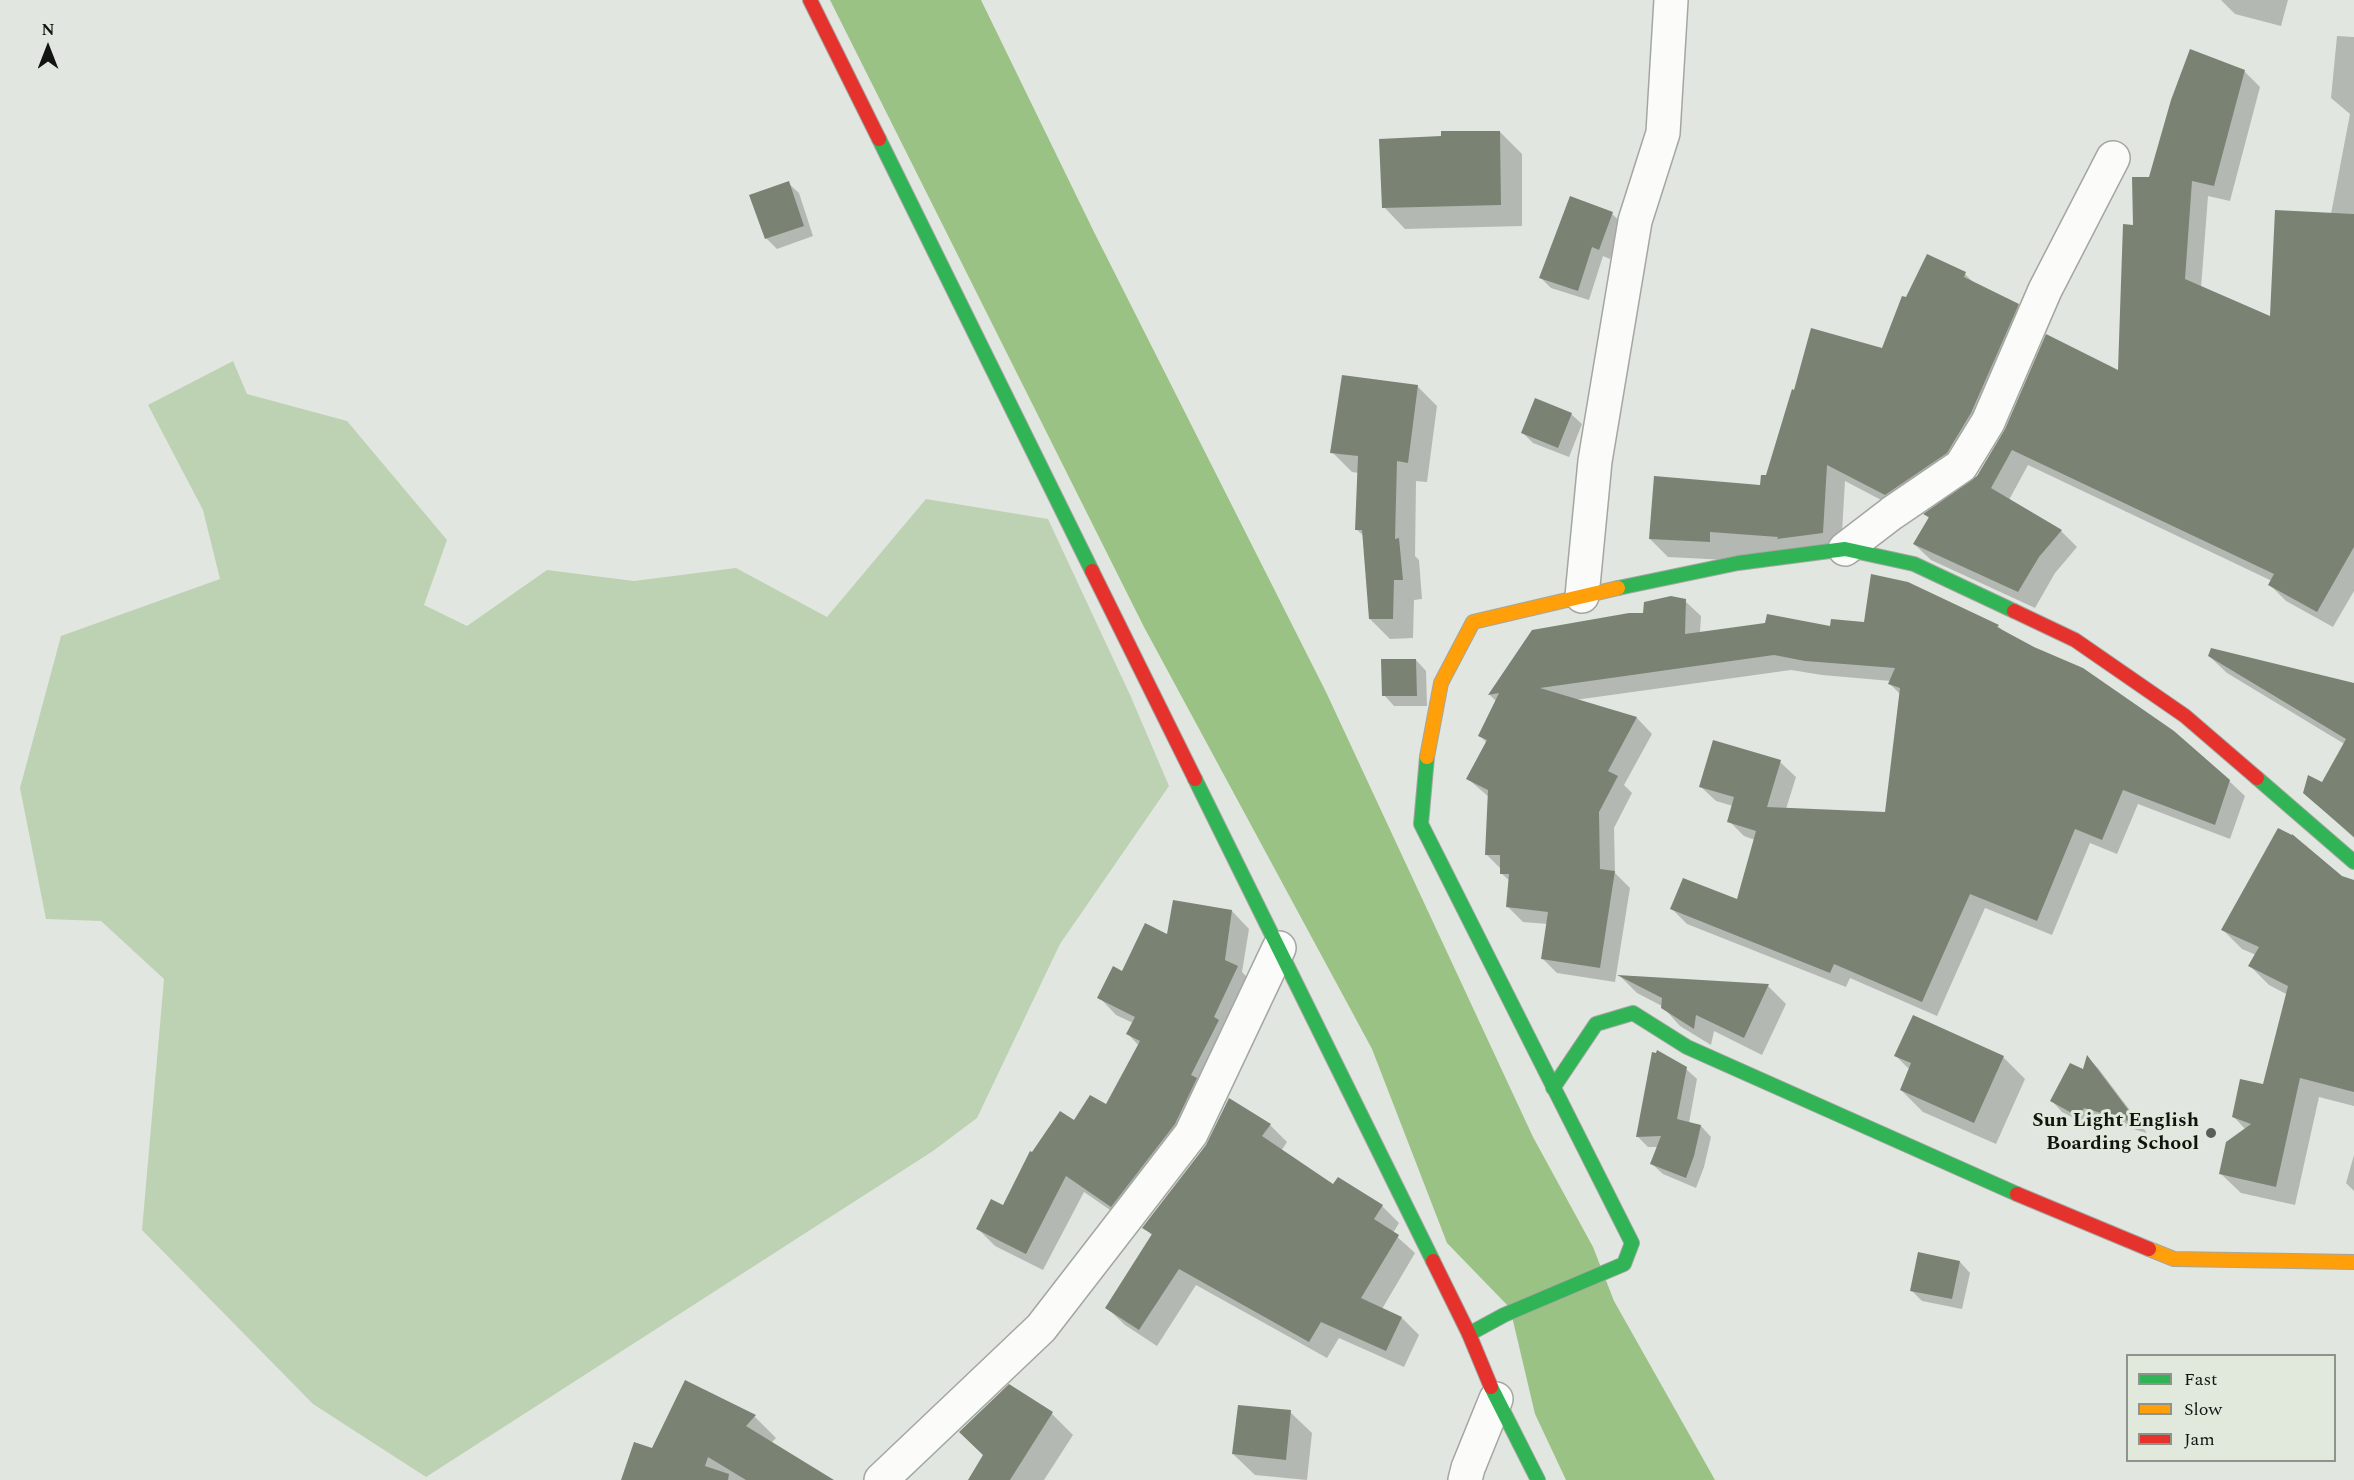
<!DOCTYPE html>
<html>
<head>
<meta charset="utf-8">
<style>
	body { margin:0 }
	#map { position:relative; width:2354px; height:1480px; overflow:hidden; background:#e2e6e0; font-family:Spectral,serif }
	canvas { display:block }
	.legend { position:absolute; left:2126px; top:1354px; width:210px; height:108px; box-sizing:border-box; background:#e1e9dd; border:2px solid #8e948b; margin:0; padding:8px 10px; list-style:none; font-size:18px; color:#111410 }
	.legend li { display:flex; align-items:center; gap:12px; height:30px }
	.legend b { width:30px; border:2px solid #8e948b }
	.north { position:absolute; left:18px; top:18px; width:60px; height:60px; -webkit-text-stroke:4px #e1e9dd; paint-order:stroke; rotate:0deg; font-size:16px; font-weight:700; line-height:24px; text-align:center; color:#111410 }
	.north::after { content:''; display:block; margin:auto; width:21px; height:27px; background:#111410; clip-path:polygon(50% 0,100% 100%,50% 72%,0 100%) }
</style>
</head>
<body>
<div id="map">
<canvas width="2354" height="1480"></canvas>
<ul class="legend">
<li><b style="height:8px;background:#30b455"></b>Fast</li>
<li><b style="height:8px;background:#ff9f0a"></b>Slow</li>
<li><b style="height:8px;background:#e5322d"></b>Jam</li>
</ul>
<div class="north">N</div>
</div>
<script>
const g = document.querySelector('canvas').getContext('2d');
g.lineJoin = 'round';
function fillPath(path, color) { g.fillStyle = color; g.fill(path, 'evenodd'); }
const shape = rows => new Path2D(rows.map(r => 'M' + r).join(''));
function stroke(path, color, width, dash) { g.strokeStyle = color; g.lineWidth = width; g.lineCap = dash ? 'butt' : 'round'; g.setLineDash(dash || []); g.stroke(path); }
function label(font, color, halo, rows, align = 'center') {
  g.font = font + ' Spectral,serif'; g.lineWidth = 6; g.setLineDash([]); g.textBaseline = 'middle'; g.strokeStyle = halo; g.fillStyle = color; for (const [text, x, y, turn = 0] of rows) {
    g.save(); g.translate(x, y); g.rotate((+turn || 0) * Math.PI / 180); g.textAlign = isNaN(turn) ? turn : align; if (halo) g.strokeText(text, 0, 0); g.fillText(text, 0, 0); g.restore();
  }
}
fillPath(shape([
	[233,361,247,394,347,421,447,540,424,605,467,626,547,570,634,581,736,568,827,617,926,499,1048,519,1131,697,1169,786,1060,944,977,1118,933,1151,426,1477,313,1404,142,1230,164,979,101,921,46,919,20,788,61,636,220,579,203,510,148,405]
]), '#bdd2b2');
fillPath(shape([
	[830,0,981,0,1094,232,1326,692,1533,1137,1593,1247,1614,1301,1715,1480,1566,1480,1535,1414,1510,1308,1447,1243,1372,1049,1144,627]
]), '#9bc285');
fillPath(shape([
	[2221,0,2288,0,2281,26,2235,14],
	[2337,36,2354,37,2354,591,2333,627,2286,601,2270,585,2272,581,2028,465,2009,500,2061,531,2077,547,2055,573,2035,608,1931,560,1914,544,1930,519,1925,515,1978,477,2007,430,2120,372,2135,226,2151,179,2244,71,2260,87,2230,201,2208,196,2201,288,2271,319,2331,214,2350,114,2331,98],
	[1500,132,1522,154,1522,226,1405,229,1384,207],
	[788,183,799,193,813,236,777,249,766,238],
	[1612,214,1623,224,1610,259,1603,256,1589,300,1551,288,1541,278],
	[1965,274,1975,284,2018,305,2036,323,1989,432,1904,512,1845,481,1841,550,1727,560,1668,557,1650,539,1761,487,1768,476,1883,350,1907,299],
	[1417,386,1437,406,1427,482,1416,481,1415,556,1419,560,1422,599,1414,600,1413,638,1390,639,1370,619,1364,536,1357,530,1359,473,1352,472,1332,452],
	[1571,414,1582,424,1569,457,1533,443,1523,433],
	[1907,583,1998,626,2005,633,2229,781,2245,796,2230,839,2138,804,2117,854,2090,843,2052,935,1985,908,1937,1016,1850,978,1846,987,1687,924,1672,909,1738,901,1755,840,1744,836,1729,821,1733,806,1716,801,1700,786,1780,762,1796,777,1786,809,1887,814,1900,694,1890,684,1891,681,1822,675,1791,670,1575,700,1637,718,1652,734,1624,785,1632,793,1614,828,1615,873,1630,888,1615,982,1557,973,1542,958,1548,924,1523,922,1507,906,1510,881,1502,874,1502,870,1487,855,1489,797,1468,779,1487,743,1480,736,1497,702,1490,695,1533,632,1644,614,1685,601,1701,616,1700,633,1831,628,1865,623],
	[2209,656,2354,685,2354,838,2305,793,2323,784,2351,748,2227,673],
	[1416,660,1426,671,1427,706,1394,706,1384,695],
	[2341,877,2354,881,2354,1106,2319,1097,2295,1205,2241,1193,2221,1174,2246,1130,2234,1117,2264,1086,2288,995,2269,985,2250,966,2256,955,2242,949,2223,930],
	[1232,911,1249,929,1242,972,1255,985,1129,1223,1084,1192,1043,1270,995,1246,978,1229,1004,1207,1075,1122,1107,1106,1139,1046,1128,1034,1133,1023,1116,1015,1099,997,1123,973,1169,936],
	[1621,977,1768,986,1786,1004,1762,1055,1714,1031,1711,1045,1680,1026,1662,1006,1637,993],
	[1896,1056,2003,1057,2025,1079,1996,1144,1923,1112,1901,1090,1910,1070],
	[2088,1058,2098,1068,2147,1133,2095,1118,2090,1126,2062,1112,2052,1101,2083,1071],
	[1686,1069,1697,1079,1689,1123,1701,1126,1711,1137,1704,1167,1696,1188,1663,1174,1652,1164,1659,1147,1648,1147,1638,1137],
	[1270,1125,1287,1142,1281,1151,1334,1186,1382,1206,1399,1223,1393,1233,1415,1253,1382,1309,1402,1318,1419,1335,1404,1367,1339,1338,1327,1358,1196,1285,1157,1346,1125,1325,1107,1308,1153,1236,1144,1228],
	[2354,1155,2354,1191,2346,1183],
	[1960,1262,1970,1273,1962,1309,1922,1301,1912,1291],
	[685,1382,755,1417,776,1438,771,1443,825,1480,623,1480,653,1450],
	[1009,1386,1052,1414,1073,1435,1044,1480,969,1480,985,1455],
	[1290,1412,1312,1433,1307,1480,1255,1475,1233,1454]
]), '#0003');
fillPath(shape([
	[2190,49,2245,70,2214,186,2192,181,2185,279,2270,316,2275,210,2354,214,2354,547,2317,612,2268,585,2274,574,2012,450,1991,488,2062,530,2039,557,2018,592,1913,544,1929,517,1923,514,1977,476,2005,429,2046,334,2118,370,2123,224,2133,225,2132,177,2149,177,2171,100],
	[1441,131,1500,131,1501,205,1382,208,1379,139,1441,136],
	[789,181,804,226,765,239,749,195],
	[1570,196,1613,212,1599,250,1592,247,1578,291,1539,278],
	[1927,254,1966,272,1964,277,2019,304,1971,413,1947,453,1885,495,1827,465,1823,533,1777,539,1778,537,1710,532,1710,542,1649,539,1654,476,1760,485,1761,475,1766,475,1792,389,1794,390,1811,328,1882,348,1902,296,1906,297],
	[1342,375,1418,385,1408,463,1397,461,1395,539,1399,538,1403,580,1394,580,1393,619,1369,619,1362,530,1355,530,1358,456,1330,453],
	[1535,398,1572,413,1558,448,1521,433],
	[1871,574,1908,582,1999,625,1997,627,2034,647,2083,668,2174,731,2230,780,2215,825,2123,790,2102,840,2075,829,2037,921,1970,894,1922,1002,1834,964,1830,973,1670,909,1683,878,1737,899,1756,831,1727,822,1734,797,1699,787,1713,740,1781,760,1767,807,1885,812,1900,688,1888,684,1895,668,1805,661,1774,655,1540,688,1637,717,1608,771,1618,776,1599,812,1600,869,1615,871,1600,968,1541,959,1548,912,1506,907,1509,874,1500,874,1500,855,1485,855,1488,790,1466,779,1487,740,1478,736,1499,693,1488,695,1532,630,1629,613,1643,613,1644,602,1671,596,1686,599,1685,634,1765,623,1767,614,1830,626,1831,619,1864,622],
	[2211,648,2354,683,2354,837,2303,793,2308,775,2322,782,2346,739,2208,656],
	[1381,659,1416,659,1417,696,1382,696],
	[2278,828,2292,835,2292,834,2342,876,2354,880,2354,1092,2300,1078,2276,1187,2219,1174,2226,1142,2251,1124,2232,1117,2240,1079,2263,1084,2288,986,2248,966,2259,947,2221,930],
	[1173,900,1232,910,1225,960,1238,966,1214,1017,1219,1020,1191,1075,1197,1078,1175,1124,1111,1207,1066,1176,1026,1254,976,1229,991,1199,1003,1205,1030,1151,1032,1152,1060,1111,1074,1120,1090,1095,1106,1104,1140,1041,1126,1034,1135,1017,1097,998,1113,966,1122,971,1145,923,1167,934],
	[1617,975,1702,980,1769,984,1744,1038,1696,1015,1694,1029,1661,1008,1662,998],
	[1913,1015,2004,1056,1974,1123,1900,1090,1911,1063,1894,1056],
	[1657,1050,1687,1067,1677,1119,1701,1125,1694,1156,1686,1178,1650,1164,1661,1136,1636,1137,1652,1052,1656,1053],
	[2087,1055,2139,1124,2084,1108,2079,1117,2050,1101,2070,1063,2083,1069],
	[1229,1098,1271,1124,1262,1136,1333,1184,1338,1177,1383,1205,1374,1219,1399,1235,1361,1298,1402,1317,1386,1351,1321,1322,1309,1342,1179,1269,1139,1330,1105,1308,1152,1234,1142,1228,1206,1145],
	[1918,1252,1960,1261,1952,1299,1910,1291],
	[685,1380,756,1415,746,1426,834,1480,746,1480,708,1457,705,1466,729,1474,728,1480,621,1480,634,1442,652,1448],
	[1009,1384,1053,1412,1010,1480,968,1480,983,1455,959,1432],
	[1238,1405,1291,1410,1286,1460,1232,1454]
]), '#7a8373');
const street = shape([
	[1845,549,1892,513,1961,466,1988,422,2045,290,2113,158],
	[1582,596,1595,461,1635,221,1663,133,1671,0],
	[881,1480,1041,1328,1191,1134,1279,948],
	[1465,1480,1468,1468,1496,1399]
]);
const fast = shape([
	[879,139,1092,571],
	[1618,588,1738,563,1845,549,1914,564,2014,611],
	[1427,757,1421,824,1632,1243,1624,1264,1504,1315,1469,1334],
	[2257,778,2354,862],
	[1195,779,1433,1261],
	[1553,1088,1596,1024,1633,1013,1687,1047,2017,1194],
	[1491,1387,1538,1480]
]);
const slow = shape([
	[1427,757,1441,683,1473,622,1618,588],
	[2149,1249,2174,1259,2354,1262]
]);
const jam = shape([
	[810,0,879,139],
	[1092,571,1195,779],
	[2014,611,2075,640,2185,716,2257,778],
	[2017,1194,2149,1249],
	[1433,1261,1469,1334,1491,1387]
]);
stroke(street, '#a3a6a1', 36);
stroke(fast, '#a3a6a1', 16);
stroke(slow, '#a3a6a1', 16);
stroke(jam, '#a3a6a1', 16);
stroke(street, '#fbfbfa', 33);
stroke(fast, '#30b455', 14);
stroke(slow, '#ff9f0a', 14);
stroke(jam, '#e5322d', 14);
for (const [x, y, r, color] of [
	[2211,1133,6,"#5a5e59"]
]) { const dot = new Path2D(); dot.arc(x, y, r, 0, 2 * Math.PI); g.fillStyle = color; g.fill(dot); stroke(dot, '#e1e9dd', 2); }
label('bold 20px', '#111410', '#e1e9dd', [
	["Sun Light English",2199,1122],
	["Boarding School",2199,1145]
], 'right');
</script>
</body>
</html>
